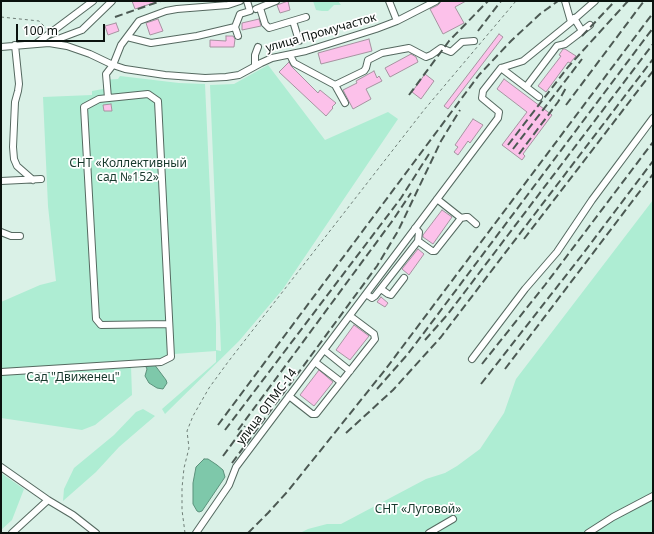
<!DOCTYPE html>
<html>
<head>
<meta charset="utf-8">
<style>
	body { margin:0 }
	#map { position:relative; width:654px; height:534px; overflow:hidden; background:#daf1e7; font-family:"Noto Sans",sans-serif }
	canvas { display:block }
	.frame { position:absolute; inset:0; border:2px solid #0a120e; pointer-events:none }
	.scale { position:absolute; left:16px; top:24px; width:89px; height:18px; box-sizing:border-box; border:2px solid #0a120e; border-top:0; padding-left:5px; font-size:12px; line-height:14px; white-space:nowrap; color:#0a120e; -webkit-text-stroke:3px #fff; paint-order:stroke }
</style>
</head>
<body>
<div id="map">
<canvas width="654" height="534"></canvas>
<div class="frame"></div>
<div class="scale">100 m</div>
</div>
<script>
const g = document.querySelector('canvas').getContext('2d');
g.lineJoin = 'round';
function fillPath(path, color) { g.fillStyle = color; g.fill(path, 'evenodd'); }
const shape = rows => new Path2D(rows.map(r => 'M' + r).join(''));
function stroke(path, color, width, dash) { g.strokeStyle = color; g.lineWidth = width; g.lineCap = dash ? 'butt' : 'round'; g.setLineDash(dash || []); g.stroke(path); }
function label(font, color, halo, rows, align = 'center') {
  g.font = font + ' "Noto Sans",sans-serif'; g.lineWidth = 3.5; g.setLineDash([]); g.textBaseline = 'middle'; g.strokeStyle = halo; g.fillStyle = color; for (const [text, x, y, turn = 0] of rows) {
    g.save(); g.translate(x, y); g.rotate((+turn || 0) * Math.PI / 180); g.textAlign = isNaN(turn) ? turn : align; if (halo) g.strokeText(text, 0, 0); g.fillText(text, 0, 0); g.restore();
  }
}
fillPath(shape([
	[313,1,338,1,341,5,334,5,328,11,322,11,316,10],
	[268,65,325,140,388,112,398,119,283,289,239,341,165,414,162,409,216,362,216,351,174,354,172,358,131,366,132,395,95,425,82,430,1,418,1,302,40,285,56,281,48,206,43,97,92,95,92,91,103,89,103,80,118,79,120,76,179,83,205,84,216,324,216,350,221,351,210,85,234,84],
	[653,200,653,533,300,533,308,529,327,524,341,524,426,479,445,473,457,466,480,449,504,413,516,379],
	[143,409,155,416,119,447,96,472,63,501,64,489,74,468,114,435,136,412],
	[1,473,24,489,12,520,1,530]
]), '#aeedd3');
const water = shape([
	[154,364,166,380,167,383,163,389,157,388,149,383,145,376,147,369,146,367,154,364],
	[204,459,208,459,217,465,223,470,225,477,202,511,199,512,197,511,193,504,193,483,196,467,204,459]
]);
fillPath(water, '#7ec8aa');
stroke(water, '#5b917b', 1);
const building = shape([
	[132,1,156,1,156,2,135,9,132,1],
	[288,1,290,10,280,13,277,5,288,1],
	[442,1,466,1,455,7,464,23,443,34,430,9,438,5,442,1],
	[158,19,163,31,150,35,146,23,158,19],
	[259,19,261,26,242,30,242,23,259,19],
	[116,23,119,31,108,35,105,26,116,23],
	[499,34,503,37,448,109,444,106,499,34],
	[226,36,233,36,235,39,234,47,210,47,210,40,226,41,226,36],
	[369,39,372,51,321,64,318,53,369,39],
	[563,49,565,49,576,56,570,63,568,62,546,92,538,86,561,56,559,55,563,49],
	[411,54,416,57,418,62,390,77,385,68,411,54],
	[289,62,292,67,318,93,320,90,336,103,332,107,333,108,326,116,279,72,289,62],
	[374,71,377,78,379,76,382,81,366,89,371,99,353,109,343,90,357,83,356,81,374,71],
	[425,74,434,81,421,99,412,92,425,74],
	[504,79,552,115,523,154,525,156,522,160,502,145,527,112,497,89,504,79],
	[111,104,112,111,104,111,103,105,111,104],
	[473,119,483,125,470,143,468,141,458,155,454,152,458,147,455,145,473,119],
	[442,210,452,217,433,244,423,237,423,235,442,210],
	[418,249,424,254,409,275,402,269,418,249],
	[381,297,388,303,385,307,377,302,381,297],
	[354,325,369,336,350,360,336,350,354,325],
	[319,370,333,382,314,406,300,395,319,370]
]);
fillPath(building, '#fcc1ea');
stroke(building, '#a693a0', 1);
const minor = shape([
	[389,1,397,21],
	[260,8,265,24,269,28,306,17],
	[256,9,276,1],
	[574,18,582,31],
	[293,21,299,41],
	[571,22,595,1],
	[235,27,238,36],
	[127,37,151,43,197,36,235,27,240,14,250,11,247,1],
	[50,42,82,30,112,1],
	[37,43,93,1],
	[15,45,19,84,18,91,15,102,13,147,14,159,17,166,33,180],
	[1,47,49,43,67,46,90,54,113,65,125,69,165,75,205,78,226,77,239,75,261,63,272,58,306,51,376,29,397,21,436,1],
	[290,55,294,63,335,85,364,71,366,68,368,60,382,53,409,48,426,57,431,55,441,48,451,52,462,42,474,41],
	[255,66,255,55,258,47],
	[501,68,526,87,557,46,565,44,590,25],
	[335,85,345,103],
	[526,87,539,97],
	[108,98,106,74,113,65,121,45,139,21,166,11,177,9,228,5,240,1],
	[1,181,41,179],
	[437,199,461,218],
	[1,232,11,236,20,236],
	[418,241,432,251,435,251,461,218,466,217,468,217,476,224],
	[381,289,388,294,391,295,404,278],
	[366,294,372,298,375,296,418,241,419,232,415,228],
	[324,350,350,371],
	[472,359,525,289,557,252,592,200,653,118],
	[315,362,341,382],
	[1,372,161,362,171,357,158,101,148,94,99,99,84,107,96,319,101,325,169,324],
	[289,396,312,414,316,414,375,339,374,334,350,316],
	[1,467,48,500,73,515,96,533],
	[12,533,48,500],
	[196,533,229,485,236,467,498,118,499,112,482,98,483,91,501,68,523,61,571,22,565,1],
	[429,533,453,519],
	[588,533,613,517,653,496]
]);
stroke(minor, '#556960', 8);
stroke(shape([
	[1,17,39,21,47,29],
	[185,533,182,510,182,488,184,468,189,448,187,431,193,416,209,388,228,362,424,110,516,1]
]), '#6e7d76', 1, [3, 3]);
stroke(minor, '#fff', 6);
stroke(shape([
	[115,17,161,1],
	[478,31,501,1],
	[582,36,615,1],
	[409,95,449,41,488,1],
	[566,105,644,1],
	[508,145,568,67,628,1],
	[513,149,582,59],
	[519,154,558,102,567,86],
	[524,239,653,71],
	[425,340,448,314,653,44],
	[482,364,545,285,653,142],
	[505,369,653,174],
	[481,384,582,255,653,161],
	[377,389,407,355,423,334,653,28],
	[218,425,479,75,511,41,540,14,558,1],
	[225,430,401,198,429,154],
	[238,430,393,220,411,193],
	[346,433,393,390,441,337,653,59],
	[223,456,245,426],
	[232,463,377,266,398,231,441,141,460,110],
	[248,533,268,513,288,491,385,370,653,13]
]), '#4c5953', 2, [8, 4]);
label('12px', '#0a120e', '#fff', [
	["улица Промучасток",321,33,-16],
	["улица ОПМС-14",267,407,-53]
]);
label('12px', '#17392c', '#fff', [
	["СНТ «Коллективный",128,164],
	["сад №152»",128,178],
	["Сад \"Движенец\"",73,378],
	["СНТ «Луговой»",418,510]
]);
</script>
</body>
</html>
